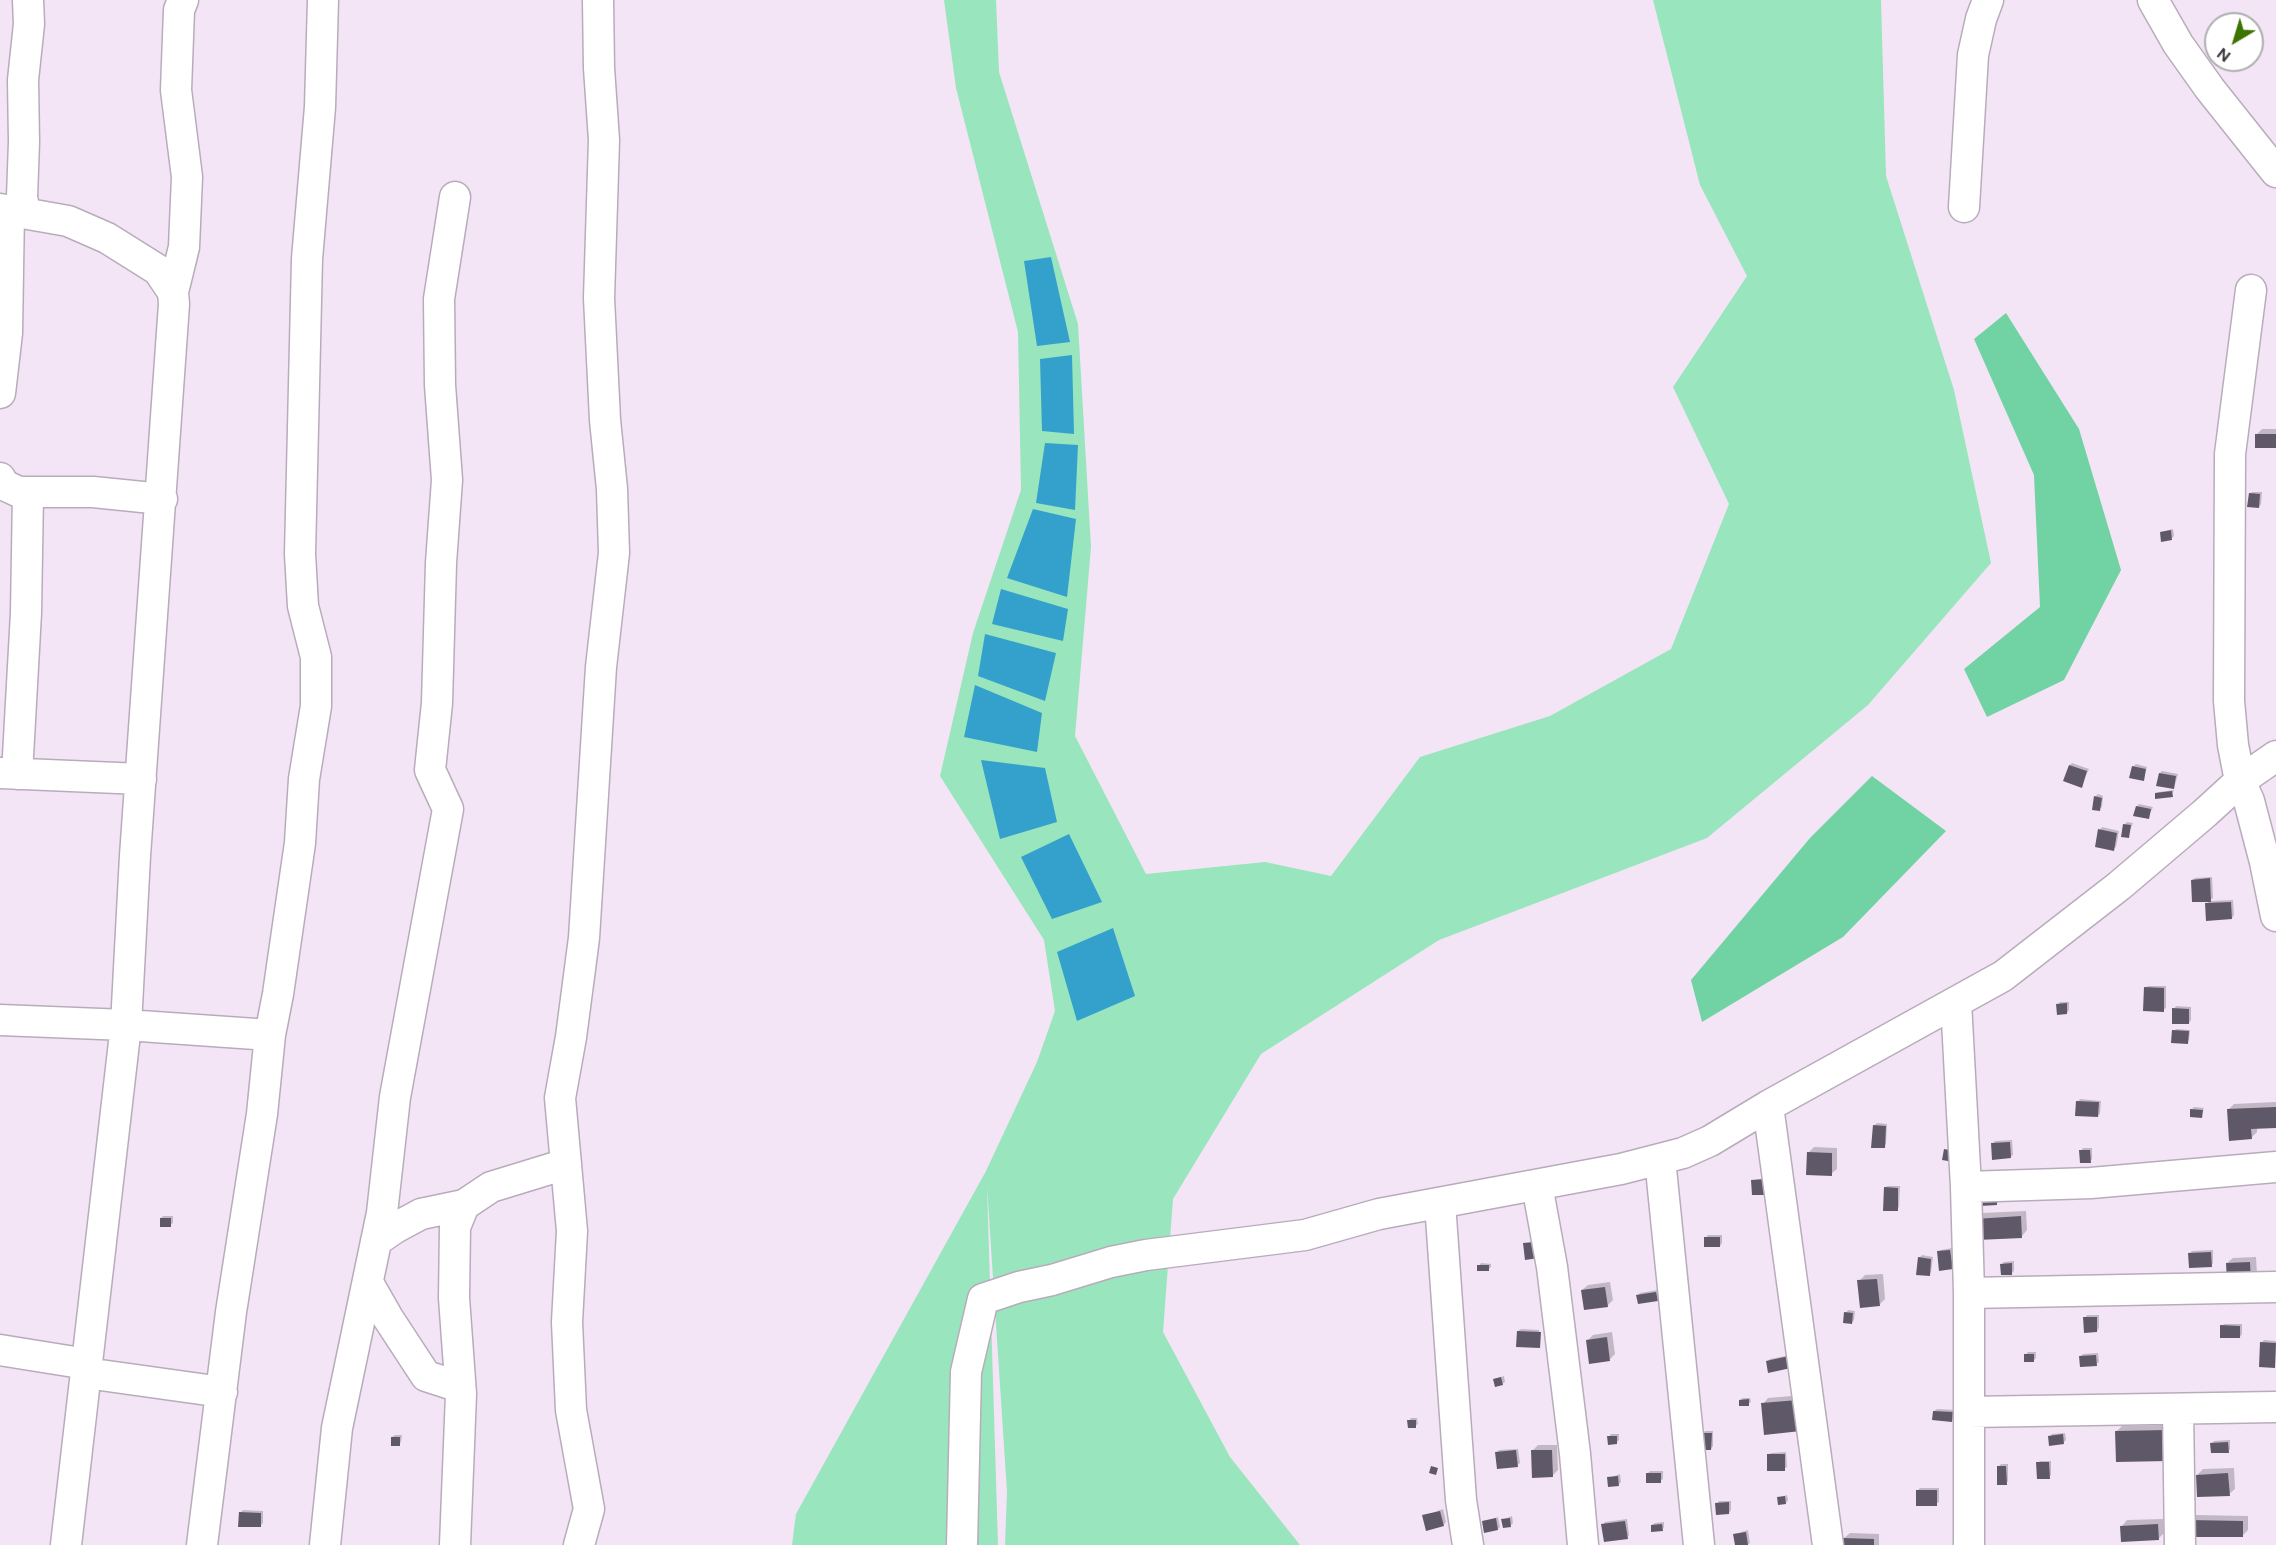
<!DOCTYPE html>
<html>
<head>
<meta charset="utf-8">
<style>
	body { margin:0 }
	#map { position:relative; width:2276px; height:1545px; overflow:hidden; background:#f3e5f6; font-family:"DM Sans",sans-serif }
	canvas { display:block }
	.north { position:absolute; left:2204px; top:12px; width:60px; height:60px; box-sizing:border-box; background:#fff; border:2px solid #b0aeb1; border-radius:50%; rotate:218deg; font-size:16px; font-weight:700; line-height:24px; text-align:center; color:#3a353c }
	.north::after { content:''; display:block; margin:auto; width:21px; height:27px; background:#3d7400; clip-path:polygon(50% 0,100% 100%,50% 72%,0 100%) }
</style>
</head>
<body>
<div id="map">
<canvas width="2276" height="1545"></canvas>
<div class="north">N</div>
</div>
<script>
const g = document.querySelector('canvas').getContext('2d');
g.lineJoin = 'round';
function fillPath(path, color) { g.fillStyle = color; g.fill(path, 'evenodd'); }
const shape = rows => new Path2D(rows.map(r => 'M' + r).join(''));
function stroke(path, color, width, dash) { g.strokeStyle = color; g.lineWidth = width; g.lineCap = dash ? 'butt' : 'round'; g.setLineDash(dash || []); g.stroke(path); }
fillPath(shape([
	[944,0,996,0,999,72,1078,324,1091,547,1075,736,1146,874,1265,862,1331,876,1420,757,1550,716,1671,649,1729,504,1673,387,1747,276,1700,185,1653,0,1881,0,1886,176,1954,390,1991,563,1868,705,1707,838,1439,940,1261,1054,1173,1199,1163,1332,1230,1457,1300,1545,1005,1545,1007,1492,987,1186,998,1545,792,1545,796,1514,986,1171,1037,1062,1055,1011,1044,940,940,776,973,633,1021,490,1018,332,956,88]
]), '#99e5bd');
fillPath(shape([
	[2006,313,2079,429,2121,570,2064,680,1987,717,1964,669,2040,607,2034,475,1974,339],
	[1872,776,1946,831,1843,937,1702,1022,1691,980,1810,838]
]), '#71d3a3');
fillPath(shape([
	[1051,257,1070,342,1037,346,1024,261],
	[1072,355,1074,434,1042,431,1040,359],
	[1045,443,1078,445,1075,510,1036,503],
	[1033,509,1076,519,1067,597,1007,578],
	[1001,589,1068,609,1063,641,992,624],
	[985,634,1056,653,1045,701,978,676],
	[975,685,1042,713,1037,752,964,737],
	[981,760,1045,768,1057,822,1000,839],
	[1069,834,1102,902,1052,919,1021,857],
	[1113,928,1135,996,1077,1021,1057,952]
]), '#34a1cd');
fillPath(shape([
	[2262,429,2276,429,2276,446,2256,435],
	[2252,492,2262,492,2261,504,2259,507,2250,494],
	[2173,529,2174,536,2172,538,2161,532],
	[2072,763,2089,769,2081,786,2070,765],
	[2136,764,2147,767,2143,779,2133,767],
	[2162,771,2178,774,2174,788,2160,773],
	[2174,790,2172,795,2156,794,2159,792],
	[2098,794,2103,796,2102,807,2099,809,2095,797],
	[2139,804,2153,807,2148,818,2137,807],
	[2127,822,2133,823,2128,836,2125,824],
	[2102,827,2119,831,2116,847,2113,849,2100,830],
	[2212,877,2213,898,2209,901,2233,900,2234,915,2232,918,2207,904,2210,900,2192,880,2195,878],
	[2148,986,2166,986,2166,1008,2163,1010,2145,988],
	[2060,1002,2069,1002,2069,1010,2067,1013,2058,1004],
	[2176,1006,2191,1007,2191,1020,2189,1023,2174,1009],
	[2176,1029,2190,1030,2189,1040,2187,1042,2174,1031],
	[2080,1099,2101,1101,2100,1113,2098,1116,2078,1102],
	[2276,1102,2276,1126,2257,1128,2257,1132,2251,1138,2228,1110,2234,1104],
	[2194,1107,2204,1108,2201,1117,2192,1109],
	[1877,1123,1887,1124,1886,1144,1884,1147,1874,1126],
	[2012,1140,2013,1155,2010,1157,1993,1144,1995,1141],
	[1814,1147,1837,1148,1837,1169,1831,1174,1809,1152],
	[2083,1148,2092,1148,2092,1159,2090,1161,2081,1151],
	[1887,1186,1900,1186,1899,1207,1897,1209,1885,1188],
	[2026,1211,2027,1230,2022,1236,1977,1219,1982,1213],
	[163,1216,173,1216,173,1223,170,1225,161,1218],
	[1708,1235,1722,1235,1722,1243,1720,1246,1705,1238],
	[1952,1248,1955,1265,1952,1268,1938,1252,1941,1250],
	[2213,1250,2213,1263,2211,1266,2189,1254,2192,1251],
	[1922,1255,1933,1257,1931,1272,1929,1275,1919,1258],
	[2256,1257,2257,1275,2251,1281,2227,1263,2233,1258],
	[2014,1261,2014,1271,2012,1273,2002,1264,2004,1262],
	[1481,1263,1491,1264,1491,1267,1488,1269,1479,1266],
	[1883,1274,1885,1299,1879,1305,1859,1281,1865,1275],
	[1610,1282,1613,1300,1607,1306,1582,1290,1588,1285],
	[1658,1290,1660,1298,1657,1300,1638,1295,1640,1293],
	[1848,1310,1855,1311,1854,1320,1852,1323,1846,1313],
	[2087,1315,2099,1315,2099,1328,2097,1331,2085,1318],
	[2224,1324,2242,1324,2242,1334,2240,1337,2222,1326],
	[1521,1329,1539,1330,1538,1346,1518,1331],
	[1612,1332,1615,1354,1610,1359,1587,1341,1593,1335],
	[2264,1340,2276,1341,2275,1367,2262,1342],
	[2028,1352,2036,1352,2036,1358,2033,1361,2026,1354],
	[2098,1353,2099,1362,2096,1364,2081,1356,2083,1354],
	[1791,1355,1793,1365,1767,1362,1770,1359],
	[1504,1376,1505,1382,1502,1384,1495,1379],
	[1803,1395,1766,1433,1763,1404,1768,1398],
	[1743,1398,1750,1398,1751,1402,1748,1404,1740,1400],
	[1937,1409,1955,1410,1954,1418,1952,1420,1934,1411],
	[1411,1418,1417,1418,1418,1424,1415,1426,1409,1421],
	[2173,1425,2117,1461,2116,1432,2122,1426],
	[1705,1431,1713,1431,1713,1446,1711,1449,1703,1433],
	[2065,1433,2066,1440,2064,1442,2049,1437,2052,1434],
	[1611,1434,1619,1434,1619,1440,1617,1442,1609,1437],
	[395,1435,402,1435,401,1442,399,1444,392,1437],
	[2230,1440,2230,1449,2228,1451,2212,1443,2214,1441],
	[1538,1445,1557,1445,1558,1470,1552,1476,1532,1451],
	[1518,1449,1520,1463,1517,1465,1497,1453,1499,1450],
	[1786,1452,1787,1467,1784,1469,1768,1455,1771,1453],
	[2040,1461,2051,1461,2051,1475,2049,1477,2038,1463],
	[2001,1464,2008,1464,2008,1481,2006,1484,1998,1467],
	[2234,1468,2235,1489,2229,1494,2197,1475,2203,1469],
	[1650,1471,1663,1471,1663,1479,1660,1481,1647,1474],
	[1620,1474,1621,1482,1619,1484,1609,1478],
	[1920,1488,1939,1488,1939,1502,1936,1504,1917,1491],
	[1787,1495,1788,1500,1786,1503,1778,1498],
	[1719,1501,1731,1501,1731,1510,1729,1513,1717,1504],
	[1443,1509,1446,1522,1443,1525,1424,1516],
	[243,1510,263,1511,263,1523,260,1526,240,1513],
	[2196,1515,2248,1516,2248,1530,2242,1536,2190,1521],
	[1512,1516,1513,1523,1511,1525,1502,1520],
	[1498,1517,1500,1527,1498,1529,1483,1522],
	[1627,1519,1629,1535,1627,1538,1603,1525,1605,1522],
	[2163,1519,2164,1533,2158,1539,2122,1526,2127,1520],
	[1664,1522,1664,1527,1662,1530,1652,1525,1655,1523],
	[1748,1530,1750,1543,1747,1545,1736,1545,1735,1534],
	[1850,1533,1879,1534,1879,1545,1844,1545,1844,1538]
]), '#0003');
fillPath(shape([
	[2255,434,2276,434,2276,448,2255,448],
	[2249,493,2260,494,2259,508,2247,507],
	[2171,530,2172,540,2161,542,2160,532],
	[2069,765,2087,771,2082,788,2063,781],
	[2132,766,2146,769,2144,781,2129,778],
	[2159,773,2176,776,2174,789,2156,786],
	[2172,791,2173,797,2155,799,2155,793],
	[2094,796,2102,798,2100,811,2092,810],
	[2136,806,2151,809,2149,819,2133,816],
	[2123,824,2131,825,2129,838,2121,837],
	[2098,829,2117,833,2114,851,2095,847],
	[2210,878,2211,902,2192,902,2191,880],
	[2231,902,2232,919,2206,921,2205,903],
	[2144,987,2164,988,2164,1012,2143,1011],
	[2067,1003,2067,1014,2057,1015,2056,1004],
	[2172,1008,2189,1009,2189,1024,2172,1024],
	[2172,1030,2189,1031,2188,1044,2171,1043],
	[2076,1101,2099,1102,2098,1117,2075,1116],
	[2276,1107,2276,1128,2251,1129,2252,1139,2229,1141,2227,1109],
	[2190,1109,2203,1110,2202,1118,2190,1117],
	[1873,1125,1886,1126,1885,1148,1871,1148],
	[2010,1142,2011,1158,1992,1160,1991,1143],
	[1944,1149,1955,1151,1954,1162,1942,1160],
	[2079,1150,2090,1150,2091,1163,2080,1163],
	[1807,1152,1832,1153,1832,1176,1806,1175],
	[1764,1179,1765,1195,1752,1195,1751,1180],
	[1884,1187,1898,1188,1898,1211,1883,1211],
	[1979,1196,1997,1196,1997,1205,1980,1206],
	[2021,1216,2022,1238,1977,1240,1975,1219],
	[160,1218,171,1218,171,1227,160,1227],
	[1704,1237,1720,1237,1720,1247,1704,1247],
	[1545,1241,1546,1257,1525,1260,1523,1243],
	[1950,1250,1953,1269,1939,1271,1937,1251],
	[2211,1252,2212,1267,2189,1268,2188,1253],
	[1918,1257,1931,1259,1930,1276,1916,1275],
	[2250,1262,2251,1282,2227,1283,2226,1263],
	[2012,1263,2012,1275,2001,1275,2000,1264],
	[1477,1265,1489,1265,1489,1271,1477,1271],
	[1877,1279,1880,1306,1860,1308,1857,1280],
	[1605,1287,1608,1307,1584,1310,1581,1290],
	[1656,1292,1658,1301,1638,1304,1636,1295],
	[1844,1312,1853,1313,1852,1324,1843,1323],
	[2083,1317,2097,1317,2097,1332,2084,1333],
	[2220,1325,2240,1326,2240,1338,2220,1338],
	[1517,1331,1541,1332,1540,1348,1516,1347],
	[1607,1337,1610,1361,1589,1364,1586,1340],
	[2260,1342,2276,1343,2275,1368,2259,1367],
	[2024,1354,2034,1354,2034,1362,2024,1362],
	[2096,1355,2097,1366,2080,1367,2079,1356],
	[1789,1356,1791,1368,1768,1373,1766,1361],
	[1501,1377,1503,1385,1495,1387,1493,1379],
	[1749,1399,1749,1406,1739,1406,1739,1400],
	[1798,1400,1801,1431,1764,1435,1761,1403],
	[1933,1411,1953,1412,1952,1422,1932,1420],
	[1407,1420,1416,1420,1416,1428,1408,1428],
	[2168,1430,2168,1461,2116,1462,2115,1431],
	[1701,1433,1712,1433,1711,1450,1701,1450],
	[2063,1434,2064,1444,2049,1446,2048,1436],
	[1607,1436,1617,1436,1617,1444,1608,1445],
	[391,1437,400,1437,400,1446,391,1446],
	[2228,1442,2229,1453,2211,1453,2210,1443],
	[1516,1450,1518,1467,1497,1469,1495,1452],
	[1531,1450,1552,1450,1553,1477,1532,1478],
	[1767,1454,1785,1454,1785,1471,1767,1471],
	[2036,1462,2049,1462,2050,1479,2037,1479],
	[1431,1466,1438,1468,1436,1475,1429,1473],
	[1997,1466,2006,1466,2007,1485,1997,1485],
	[1646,1473,1661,1473,1661,1483,1646,1483],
	[2228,1473,2230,1496,2197,1497,2196,1475],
	[1618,1476,1619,1486,1608,1487,1607,1477],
	[1916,1490,1937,1490,1937,1506,1916,1506],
	[1785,1496,1786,1504,1778,1505,1777,1497],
	[1729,1502,1729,1514,1716,1515,1715,1503],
	[1440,1511,1444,1526,1426,1531,1422,1515],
	[239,1512,261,1513,261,1527,238,1527],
	[1496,1518,1498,1530,1484,1533,1482,1521],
	[1510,1518,1511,1527,1503,1528,1501,1519],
	[2189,1520,2243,1521,2243,1537,2188,1537],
	[1625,1521,1628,1539,1604,1542,1601,1524],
	[1662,1524,1663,1531,1651,1532,1651,1525],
	[2158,1524,2159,1540,2121,1542,2120,1526],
	[1746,1532,1748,1545,1735,1545,1733,1534],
	[1843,1538,1874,1539,1874,1545,1843,1545]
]), '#5f5868');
const minor = shape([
	[2153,0,2178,44,2210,89,2276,172],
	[1964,207,1973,55,1981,19,1988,0],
	[0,209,68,221,107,238,158,270,173,292,174,304,135,856,126,1025,66,1545],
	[25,213,22,197,24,142,23,80,29,24,28,0],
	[2251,290,2230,454,2229,701,2233,745,2240,781,2249,801,2265,862,2276,916],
	[173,292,184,247,187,177,176,90,179,10,183,0],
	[0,393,7,333,9,210],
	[0,478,4,485,19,492,93,492,162,499],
	[0,773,141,779],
	[17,774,26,613,28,493],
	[1956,1002,1966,1187,1969,1293,1969,1545],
	[0,1020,126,1025,270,1035],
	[1768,1106,1828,1545],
	[1660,1159,1699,1545],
	[1537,1185,1552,1267,1575,1454,1583,1545],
	[1966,1187,2091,1183,2276,1167],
	[1440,1203,1461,1500,1468,1545],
	[376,1241,395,1228,421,1214,464,1205,491,1187,566,1164],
	[368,1283,388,1318,426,1376,460,1387],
	[1969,1293,2276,1287],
	[0,1350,87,1364],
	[86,1373,222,1392],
	[2178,1409,2180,1545],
	[1969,1412,2276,1407],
	[202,1545,231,1312,262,1114,270,1035,278,994,300,843,304,779,316,706,316,657,303,606,300,554,307,259,320,107,323,0],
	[325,1545,337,1428,382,1213,395,1097,448,809,430,770,437,703,441,563,447,480,440,385,439,299,455,197],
	[455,1545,461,1394,454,1298,455,1227,464,1205],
	[579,1545,589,1509,571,1410,567,1322,572,1231,560,1098,571,1037,584,938,601,667,614,553,612,489,605,420,599,298,604,140,599,68,598,0],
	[962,1545,966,1372,983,1299,1019,1287,1052,1280,1111,1262,1146,1255,1305,1235,1379,1214,1621,1169,1683,1153,1710,1141,1768,1106,2003,976,2119,886,2205,813,2240,781,2276,756]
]);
stroke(minor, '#b8acbb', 33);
stroke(minor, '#fff', 30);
</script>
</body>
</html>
